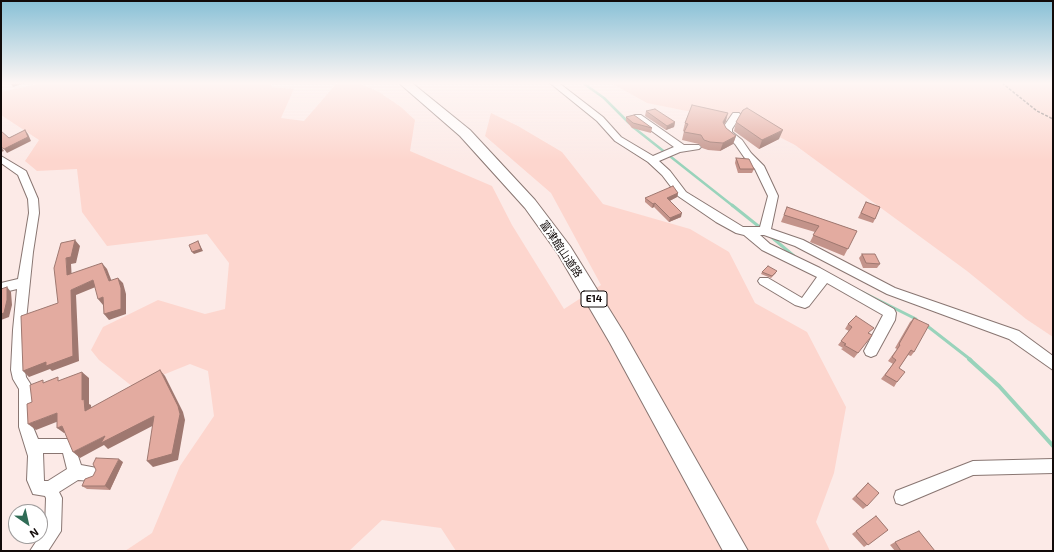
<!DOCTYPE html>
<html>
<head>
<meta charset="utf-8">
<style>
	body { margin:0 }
	#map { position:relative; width:1054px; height:552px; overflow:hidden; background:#fceae7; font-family:"Exo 2",sans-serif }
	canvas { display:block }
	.frame { position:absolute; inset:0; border:2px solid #110a09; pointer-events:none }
	.north { position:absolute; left:8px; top:504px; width:40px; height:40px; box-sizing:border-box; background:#fff; border:1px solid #a09d9d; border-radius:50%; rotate:146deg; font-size:11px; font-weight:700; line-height:16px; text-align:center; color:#110a09 }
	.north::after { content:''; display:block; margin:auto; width:14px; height:18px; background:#306c56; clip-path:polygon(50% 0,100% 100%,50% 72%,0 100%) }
</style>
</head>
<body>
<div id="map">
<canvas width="1054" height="552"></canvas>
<div class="frame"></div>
<div class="north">N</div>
</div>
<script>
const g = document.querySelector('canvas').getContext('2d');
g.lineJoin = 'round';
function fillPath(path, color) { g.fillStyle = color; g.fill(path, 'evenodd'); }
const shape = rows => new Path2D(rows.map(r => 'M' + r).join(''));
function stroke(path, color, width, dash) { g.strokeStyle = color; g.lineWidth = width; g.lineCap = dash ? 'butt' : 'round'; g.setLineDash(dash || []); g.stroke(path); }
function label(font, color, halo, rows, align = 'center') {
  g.font = font + ' "Exo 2","Noto Sans JP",sans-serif'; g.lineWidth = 3.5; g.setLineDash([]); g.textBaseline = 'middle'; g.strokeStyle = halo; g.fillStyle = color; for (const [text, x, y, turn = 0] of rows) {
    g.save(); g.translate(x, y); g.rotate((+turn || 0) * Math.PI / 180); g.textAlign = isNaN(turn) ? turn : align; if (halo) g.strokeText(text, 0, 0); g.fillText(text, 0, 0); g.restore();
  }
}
fillPath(shape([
	[42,83,271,83,272,87,294,89,281,118,304,121,337,83,358,83,379,92,401,107,415,120,410,151,492,186,512,225,564,309,601,285,551,193,485,136,491,113,518,126,562,152,603,204,690,229,729,252,755,303,807,332,846,407,834,473,816,522,830,551,456,551,441,528,382,520,349,551,125,551,152,533,180,466,214,416,208,371,190,364,133,387,99,360,91,350,103,327,158,300,205,314,225,309,229,263,207,234,107,246,82,212,77,169,37,171,25,161,39,140,1,115,1,92],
	[611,83,1053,83,1053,337,1026,319,967,271,795,145,756,125,647,103]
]), '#fdd6ce');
stroke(shape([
	[583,83,604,98,629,123],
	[633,127,733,206]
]), '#99d3bb', 2.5);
stroke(shape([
	[732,205,762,229],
	[769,235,794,256],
	[862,292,916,319],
	[926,325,971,360]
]), '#99d3bb', 3);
stroke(shape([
	[969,359,999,386,1053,446]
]), '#99d3bb', 4);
const minor = shape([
	[550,83,559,83,603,117,621,137,653,156,674,147,635,119,635,115,641,115,684,145,699,145,701,147,699,149,680,152,659,161,670,171,686,192,743,227,760,227,768,196,755,169,744,157,735,144,725,135,722,129,733,113,739,113,741,115,732,129,732,132,742,140,751,153,764,166,778,196,771,229,803,240,895,288,1019,331,1053,356,1053,370,1009,339,887,294,795,246,764,235,760,235,770,244,820,268,894,309,896,313,895,320,876,355,871,357,866,355,864,351,883,315,827,283,809,306,805,308,795,305,760,284,758,281,760,278,768,278,802,298,817,277,762,250,744,235,736,233,716,222,678,196,662,175,648,162,615,141,597,121,550,83],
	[1,156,26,171,38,199,39,213,33,252,25,330,25,370,26,377,33,388,33,427,38,439,68,439,73,441,81,465,97,468,100,473,97,478,92,481,78,480,59,492,62,498,61,531,48,551,30,551,45,528,46,498,45,496,33,494,27,480,28,456,19,427,19,389,13,379,11,370,13,330,17,289,1,293,1,283,18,279,29,213,28,199,18,175,1,163,1,156],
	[43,453,63,453,67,469,48,481,44,481,43,453],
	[1053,459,1053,473,973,475,902,505,896,503,894,497,896,491,973,461,1053,459]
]);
const highway = shape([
	[399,83,412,83,470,130,535,200,570,246,624,333,748,551,723,551,610,343,558,254,525,208,460,136,399,83]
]);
stroke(minor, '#897672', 2);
stroke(highway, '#897672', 2);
stroke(shape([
	[1002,83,1037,111,1053,119]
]), '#7e7270', 1.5, [3, 1.5]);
fillPath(minor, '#fff');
fillPath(highway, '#fff');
fillPath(shape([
	[646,111,675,122,674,127,666,130,645,116],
	[626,117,652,128,651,133,632,128,626,121],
	[726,121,724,124,726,128,736,136,733,144,720,151,708,150,702,148,699,144,682,140,684,131,683,131,685,123],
	[736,122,779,139,759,149,734,131],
	[736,158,754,169,752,173,738,173,735,163],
	[678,193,677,197,669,201,681,217,669,222,654,207,652,208,645,202,645,198],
	[866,202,875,219,873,223,858,218],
	[787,207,857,231,844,256,810,242,815,232,781,222],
	[862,254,880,264,877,268,863,268,859,258],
	[762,272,776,273,771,278,761,274],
	[914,318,914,352,911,356,908,355,899,368,897,382,894,387,881,379,893,364,888,361,897,349,895,348,910,322],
	[848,324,869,333,872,335,854,358,841,349,843,348,838,345,849,331,845,329],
	[123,462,110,490,87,489,82,486],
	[868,483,867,506,863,509,852,499],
	[876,516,888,530,864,547,852,534],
	[895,542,935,551,895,551,890,545]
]), '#c3938a');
fillPath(shape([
	[13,83,25,83,13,87,11,84],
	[728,113,726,121,721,130,723,122],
	[675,122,674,127,666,130,667,126],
	[25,130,28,134,31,141,7,153,4,149],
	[783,130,779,139,759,149,762,140],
	[736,136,733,144,720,151,723,143],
	[1,147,4,151,1,152],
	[678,193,677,197,666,203,667,198],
	[655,203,654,207,652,208,653,204],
	[682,213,681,217,669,222,670,218],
	[75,240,80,246,76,263,71,264,72,281,67,275,66,258],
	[198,241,203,251,194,254,192,252],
	[102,263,107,269,114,287,109,281],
	[118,278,123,283,126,294,126,314,109,320,104,314],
	[93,280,98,286,76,295,79,361,52,371,50,369,29,377,23,371,71,290],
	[7,287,11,292,12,305,9,317,1,320,1,314],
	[103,297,108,303,103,305,98,299],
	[160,370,165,376,183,412,185,420,178,460,153,467,147,461,180,414],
	[82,372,89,378,89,404,91,405,92,417,85,411,82,400],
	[57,413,64,419,36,430,28,424],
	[154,416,160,422,108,449,104,445,80,458,73,452,105,436],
	[62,426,69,431,64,433,57,428],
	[119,459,123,462,110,490,105,486]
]), '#9f7870');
const building = shape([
	[692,105,728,113,723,122,726,128,736,136,723,143,710,142,704,140,701,135,684,132,688,124,685,123,692,105],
	[747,108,783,130,762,140,736,122,743,110,747,108],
	[655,109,675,122,667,126,646,111,655,109],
	[634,115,652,128,633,123,626,117,634,115],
	[25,130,28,137,4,149,1,147,1,131,9,138,25,130],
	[736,158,749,159,754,169,740,169,736,158],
	[673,186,678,193,667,198,682,213,670,218,655,203,653,204,645,198,673,186],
	[866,202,880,207,875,219,861,213,866,202],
	[787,207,857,231,848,249,813,235,819,226,784,215,787,207],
	[75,240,71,257,66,258,67,275,102,263,109,281,118,278,121,288,121,309,104,314,103,297,98,299,93,280,71,290,73,356,46,366,46,362,23,371,21,316,58,303,54,268,61,243,75,240],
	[198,241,201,249,192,252,189,245,198,241],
	[862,254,875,254,880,264,866,263,862,254],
	[768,266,777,271,772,276,762,272,768,266],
	[7,287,7,300,4,313,1,314,1,289,7,287],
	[856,316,874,328,868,333,872,335,870,338,858,353,844,345,846,344,841,341,852,327,848,324,856,316],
	[914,318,929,325,914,352,911,350,899,368,905,372,897,382,885,375,896,360,892,357,900,345,899,344,914,318],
	[160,370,178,406,180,414,172,454,147,461,154,416,101,443,105,436,73,452,62,426,57,428,57,413,28,424,27,404,32,402,30,385,43,380,43,383,58,377,58,381,82,372,82,400,84,399,85,411,160,370],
	[96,458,119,459,105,486,82,486,85,479,93,476,96,470,93,464,96,458],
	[868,483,879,493,867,506,856,496,868,483],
	[876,516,888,530,868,545,856,531,876,516],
	[919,531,935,551,901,551,895,542,919,531]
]);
fillPath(building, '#e3aba0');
stroke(building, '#9f7870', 1);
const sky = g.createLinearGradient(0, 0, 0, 160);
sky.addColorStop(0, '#88c0d6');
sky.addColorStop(0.52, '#fef6f4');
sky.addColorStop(1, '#fef6f400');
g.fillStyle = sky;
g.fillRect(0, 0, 1054, 160);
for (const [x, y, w] of [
	[594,299,26]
]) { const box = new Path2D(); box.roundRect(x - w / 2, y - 8, w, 16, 3); g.fillStyle = '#fff'; g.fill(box); stroke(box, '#110a09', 1); }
label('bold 10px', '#110a09', null, [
	["E14",594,299]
]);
label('11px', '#110a09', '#fff', [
	["富津館山道路",561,249,56]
]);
</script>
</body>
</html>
